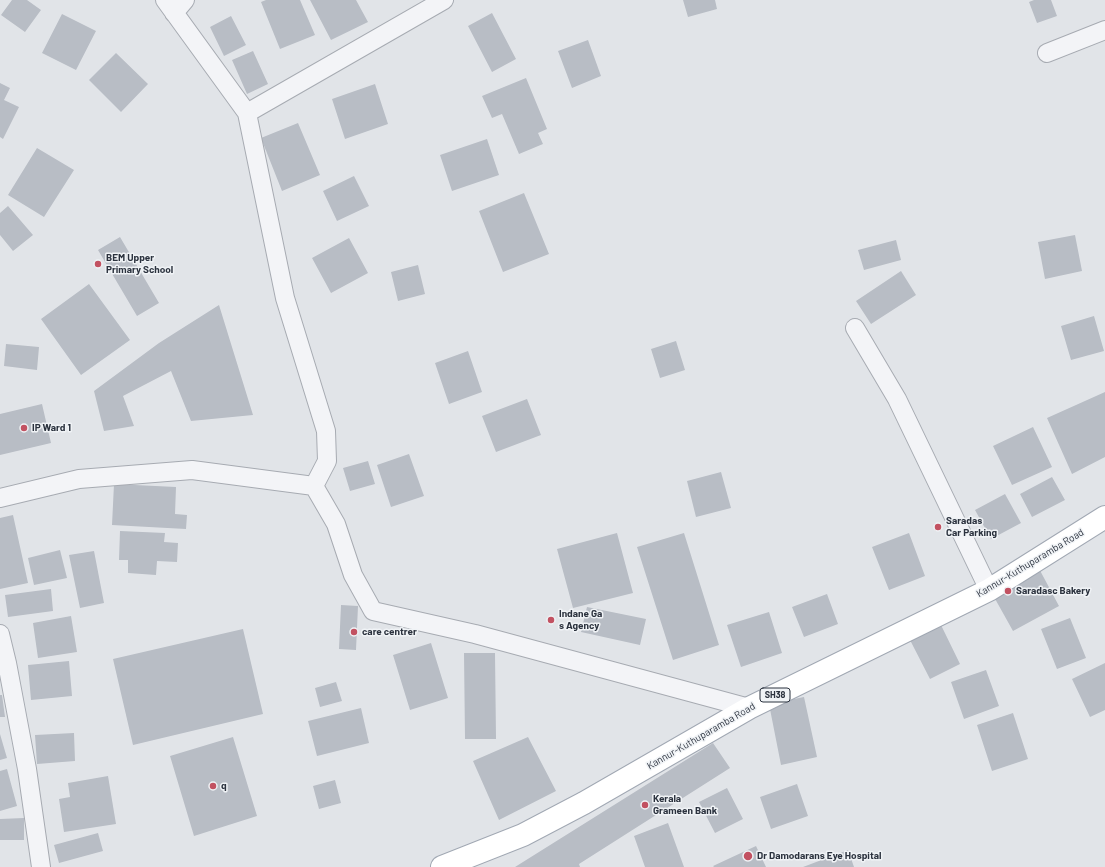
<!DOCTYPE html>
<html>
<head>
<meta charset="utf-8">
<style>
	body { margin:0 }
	canvas { display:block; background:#e1e4e8 }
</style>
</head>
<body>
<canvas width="1105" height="867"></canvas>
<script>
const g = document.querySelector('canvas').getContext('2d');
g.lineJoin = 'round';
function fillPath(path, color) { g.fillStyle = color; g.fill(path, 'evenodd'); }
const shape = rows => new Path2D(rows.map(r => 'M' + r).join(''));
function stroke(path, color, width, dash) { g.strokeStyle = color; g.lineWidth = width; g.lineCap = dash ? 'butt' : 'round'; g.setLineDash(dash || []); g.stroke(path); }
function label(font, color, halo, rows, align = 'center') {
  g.font = font + ' Barlow,sans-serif'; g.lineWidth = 3; g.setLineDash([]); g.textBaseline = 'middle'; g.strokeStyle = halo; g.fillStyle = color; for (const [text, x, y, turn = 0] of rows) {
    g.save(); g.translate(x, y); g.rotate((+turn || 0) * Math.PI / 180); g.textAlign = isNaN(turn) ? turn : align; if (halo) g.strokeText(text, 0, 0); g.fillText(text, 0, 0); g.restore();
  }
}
fillPath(shape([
	[12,0,27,0,41,10,25,32,1,15],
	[266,0,300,0,315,35,280,49,261,2],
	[310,0,356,0,368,22,331,40],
	[683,0,715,0,717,9,688,17],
	[1034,0,1051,0,1057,16,1037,23,1029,2],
	[492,13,516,59,492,72,468,26],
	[62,14,96,31,76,70,42,53],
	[231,16,246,45,224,56,210,27],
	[588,40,601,76,572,88,558,51],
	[253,51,268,84,247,94,232,60],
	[116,53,148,84,121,112,89,80],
	[526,78,547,129,538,133,543,144,519,154,502,114,492,118,482,96],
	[0,83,10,88,4,100,19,107,3,139,0,137],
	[375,84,388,124,345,139,332,99],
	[298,123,320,175,282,191,261,138],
	[487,139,499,175,452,191,440,155],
	[37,148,74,170,44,217,8,195],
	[354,176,369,206,337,221,323,191],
	[524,193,549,254,503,272,479,211],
	[8,206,33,235,13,251,0,235,0,213],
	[1075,235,1082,271,1045,279,1038,242],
	[120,237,159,303,137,316,98,250],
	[349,238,368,273,331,293,312,258],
	[896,240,901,260,864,270,858,250],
	[418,265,425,294,398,301,391,272],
	[901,271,916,295,871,324,856,301],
	[89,284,130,340,81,375,41,319],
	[219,305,253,415,191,421,171,371,123,396,134,426,104,431,94,391,159,343],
	[1094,316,1104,351,1071,360,1061,326],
	[676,341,685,370,660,378,651,349],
	[6,344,39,347,37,370,4,366],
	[468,351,482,392,449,404,435,363],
	[1105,392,1105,457,1072,474,1047,418],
	[527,399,541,435,496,452,482,416],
	[42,404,51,443,0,455,0,414],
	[1033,427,1052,467,1012,485,993,446],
	[409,454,424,496,391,507,377,465],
	[368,461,375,484,350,491,343,468],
	[721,472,731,508,696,517,687,481],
	[1052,477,1065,500,1032,517,1020,494],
	[114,484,176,487,175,514,187,515,186,529,112,525],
	[1005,494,1021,523,991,539,975,510],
	[13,515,28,583,0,589,0,518],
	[120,531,165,533,164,542,178,543,177,562,157,561,156,575,128,573,128,560,119,560],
	[617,533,633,593,573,608,557,549],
	[684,533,719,645,673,660,637,547],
	[909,533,925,576,889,590,872,547],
	[60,550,67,578,34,585,28,558],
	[94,551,104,603,80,608,69,555],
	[1036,563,1059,606,1013,631,989,588],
	[51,589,53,611,8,617,5,595],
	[827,594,838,624,804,637,792,607],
	[341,605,358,606,356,650,339,649],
	[587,607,646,619,640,645,581,632],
	[769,612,782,653,741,667,727,625],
	[71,616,77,652,38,658,33,623],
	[1070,618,1086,658,1057,669,1041,629],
	[941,625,960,664,930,679,910,640],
	[243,629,263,714,133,745,113,659],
	[431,643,448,698,410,710,393,655],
	[464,653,495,653,496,739,465,739],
	[69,661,72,696,31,700,28,665],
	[1105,663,1105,710,1090,717,1072,679],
	[986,670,999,706,964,719,951,682],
	[336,682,342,701,320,707,315,688],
	[0,695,2,695,5,717,0,717],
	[804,697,817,757,781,765,769,704],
	[361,708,369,743,317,756,308,721],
	[1013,713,1028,759,992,771,977,725],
	[74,733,75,761,37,764,35,735],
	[0,734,7,758,0,760],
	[233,737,257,816,194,836,170,756],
	[528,737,556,791,499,820,473,761],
	[713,743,730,768,579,864,580,867,515,867],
	[7,769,17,806,0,811,0,771],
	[108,776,116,824,64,832,59,799,70,797,68,783],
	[335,780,341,803,319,809,313,786],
	[797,784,808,816,771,829,760,797],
	[727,788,743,819,715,833,699,802],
	[24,818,24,840,0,840,0,819],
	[668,823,684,867,645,867,634,836],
	[98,833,103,851,59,863,54,845],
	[756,846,766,867,714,867,713,866],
	[848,850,854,867,803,867]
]), '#b8bdc5');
const street = shape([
	[165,0,247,113,285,298,326,431,327,461,314,486],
	[174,13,185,0],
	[1047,53,1105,30],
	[247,113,444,0],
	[855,328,897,399,989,590],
	[0,498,79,479,192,470,314,486,336,524,353,575,373,611,475,634,749,708],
	[0,634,7,663,27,769,41,867]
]);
const primary = shape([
	[442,867,523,835,584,803,749,708,989,590,1105,517]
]);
stroke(street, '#a7abb2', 20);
stroke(primary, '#a1a8b3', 24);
stroke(street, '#f3f4f7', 18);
stroke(primary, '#fff', 22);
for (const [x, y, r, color] of [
	[98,264,4,"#c25161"],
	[24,428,4,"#c25161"],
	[938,527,4,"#c25161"],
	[1008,591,4,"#c25161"],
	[551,620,4,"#c25161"],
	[354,632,4,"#c25161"],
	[213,786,4,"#c25161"],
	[645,805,4,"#c25161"],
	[748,856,5,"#c25161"]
]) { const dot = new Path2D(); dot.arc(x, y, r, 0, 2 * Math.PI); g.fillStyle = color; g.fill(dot); stroke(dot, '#f0f3f6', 1.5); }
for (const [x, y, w] of [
	[775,695,30]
]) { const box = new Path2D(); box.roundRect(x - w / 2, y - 7, w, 14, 3); g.fillStyle = '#f0f3f6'; g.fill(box); stroke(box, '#2b323e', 1); }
label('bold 9px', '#2b323e', null, [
	["SH38",775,695]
]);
label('bold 10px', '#2b323e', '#f0f3f6', [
	["BEM Upper",106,258],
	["Primary School",106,270],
	["IP Ward 1",32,428],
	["Saradas",946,521],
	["Car Parking",946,533],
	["Saradasc Bakery",1016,591],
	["Indane Ga",559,614],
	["s Agency",559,626],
	["care centrer",362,632],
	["q",221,786],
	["Kerala",653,799],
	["Grameen Bank",653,811],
	["Dr Damodarans Eye Hospital",757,856]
], 'left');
label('10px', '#2b323e', '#f0f3f6', [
	["Kannur-Kuthuparamba Road",1030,563,-31],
	["Kannur-Kuthuparamba Road",701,736,-30]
]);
</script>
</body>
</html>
